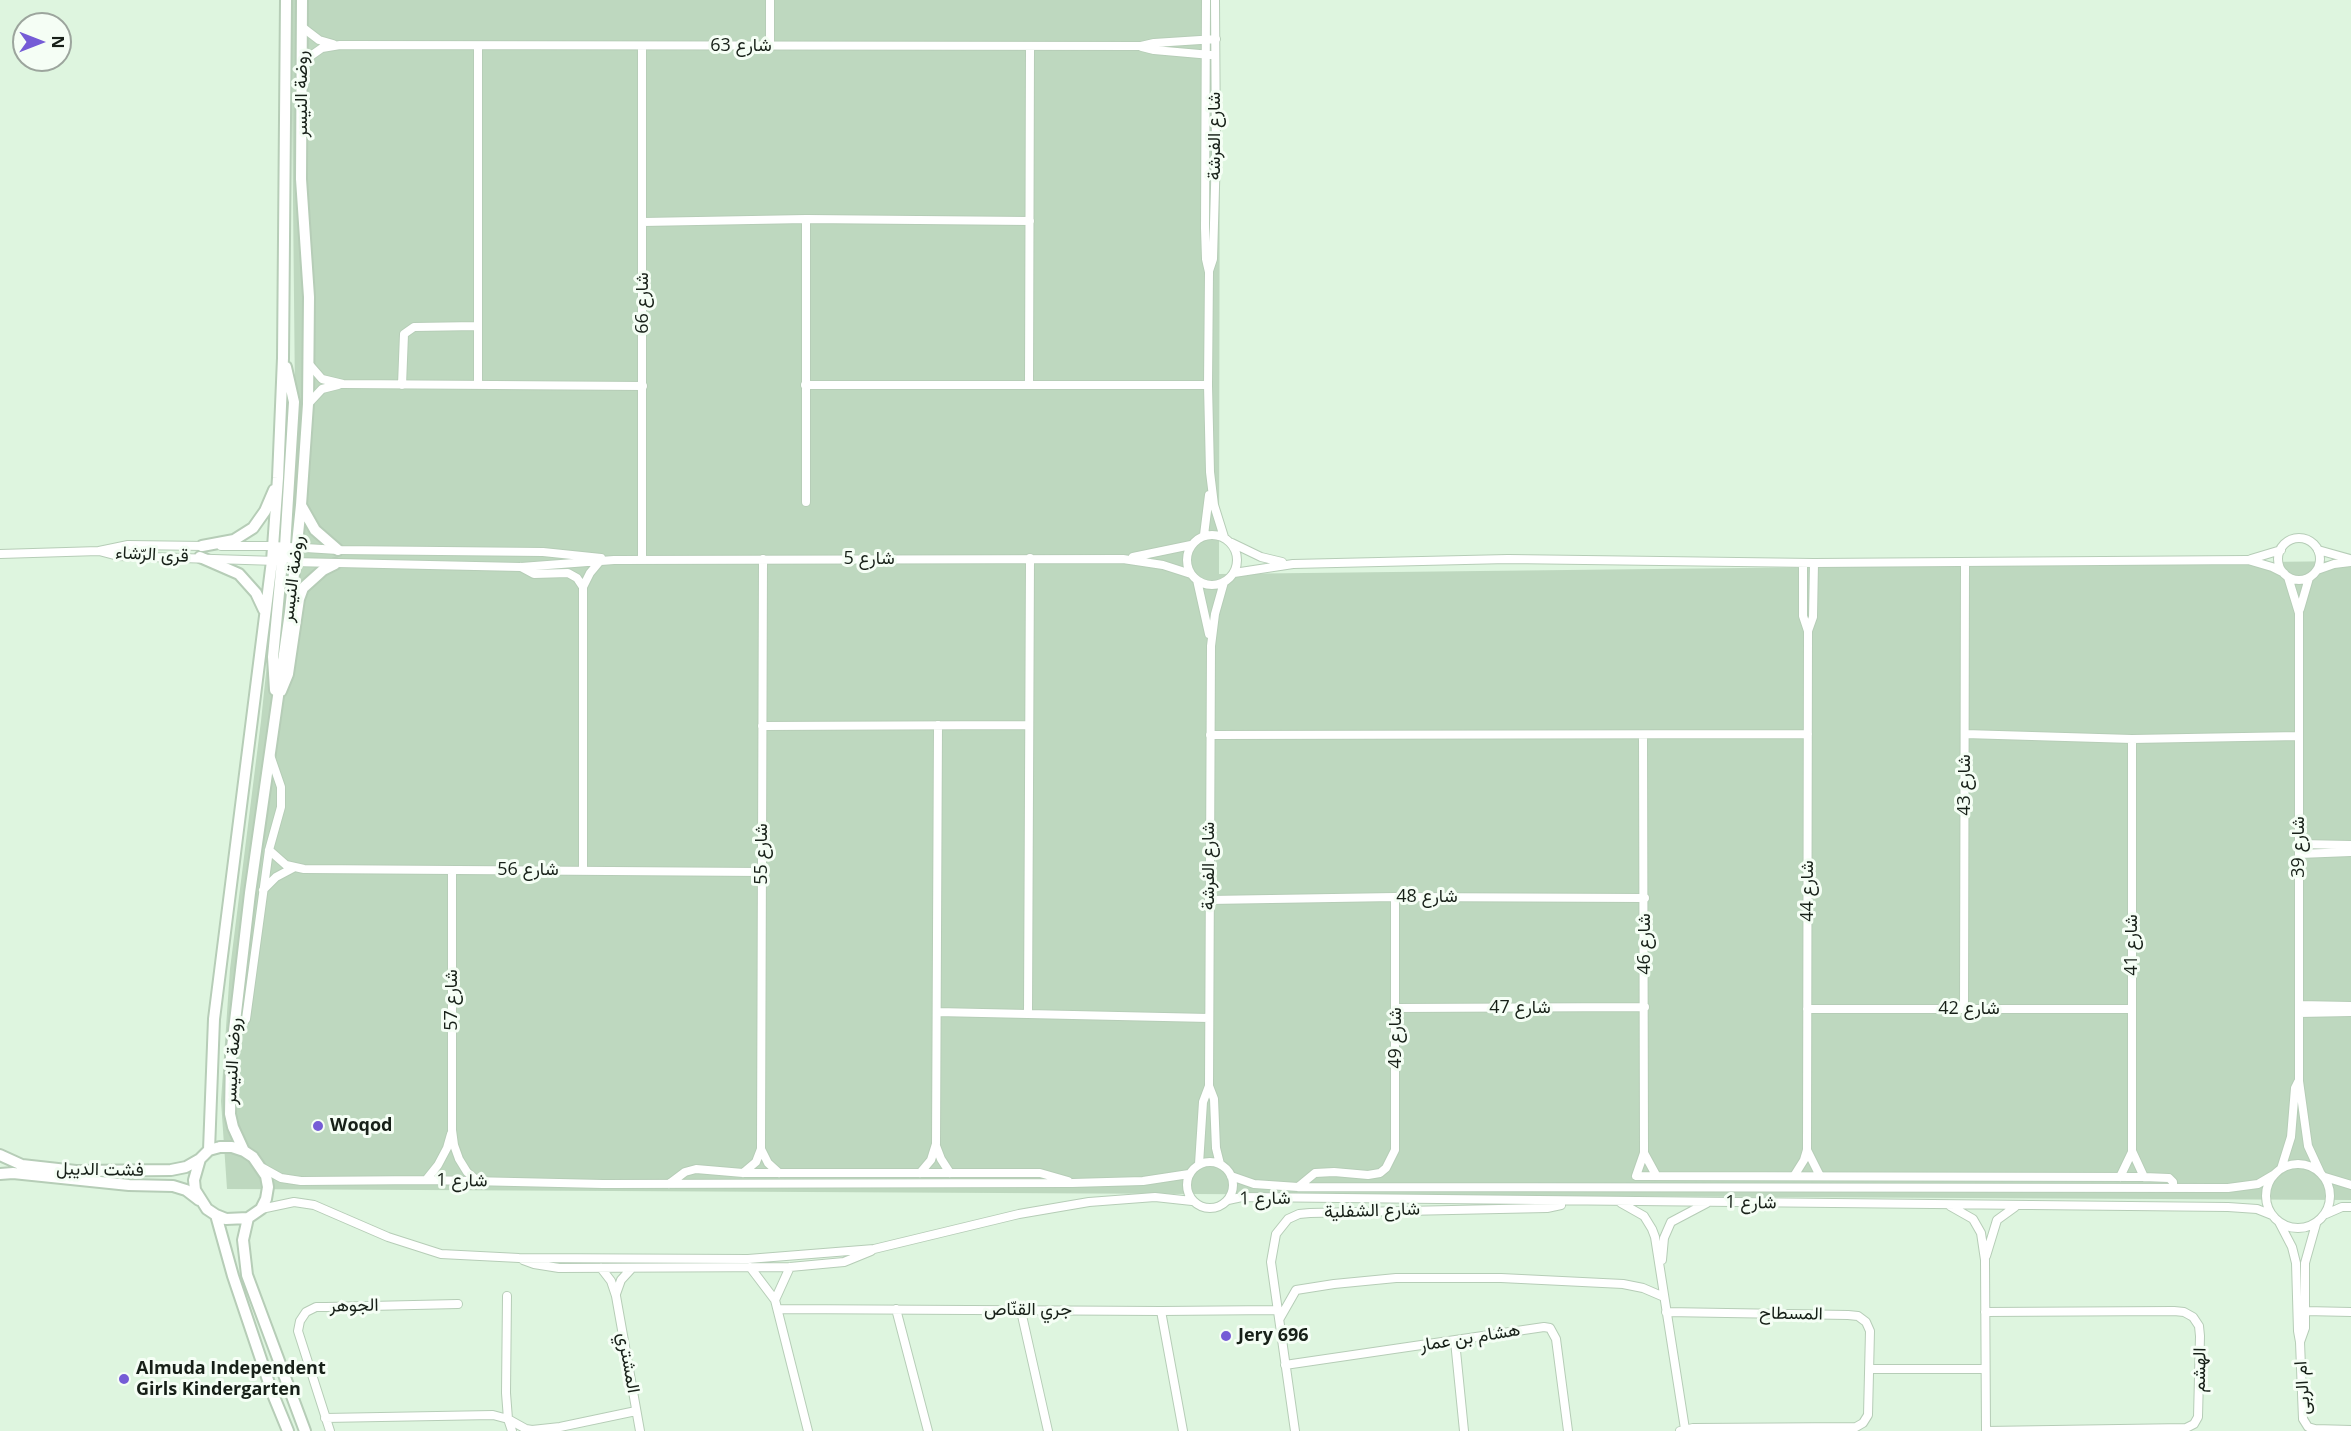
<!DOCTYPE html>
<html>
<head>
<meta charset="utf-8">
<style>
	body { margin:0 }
	#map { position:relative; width:2351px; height:1431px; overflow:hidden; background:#def5df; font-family:"Open Sans",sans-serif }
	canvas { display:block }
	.north { position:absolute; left:12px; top:12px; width:60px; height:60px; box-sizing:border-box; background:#f5fef5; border:2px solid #9ca59d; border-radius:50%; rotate:90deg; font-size:16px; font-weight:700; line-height:24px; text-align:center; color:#172018 }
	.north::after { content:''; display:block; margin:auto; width:21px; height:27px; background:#755cd6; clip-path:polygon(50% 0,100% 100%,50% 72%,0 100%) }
</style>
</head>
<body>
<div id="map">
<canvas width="2351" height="1431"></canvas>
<div class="north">N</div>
</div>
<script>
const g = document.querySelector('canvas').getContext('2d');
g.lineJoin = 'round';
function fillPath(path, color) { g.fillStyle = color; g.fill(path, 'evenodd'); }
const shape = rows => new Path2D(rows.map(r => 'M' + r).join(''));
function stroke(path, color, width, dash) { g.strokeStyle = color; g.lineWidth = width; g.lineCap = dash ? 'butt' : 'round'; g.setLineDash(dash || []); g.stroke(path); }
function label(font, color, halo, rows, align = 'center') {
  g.font = font + ' "Open Sans",Vazirmatn,sans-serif'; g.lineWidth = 6; g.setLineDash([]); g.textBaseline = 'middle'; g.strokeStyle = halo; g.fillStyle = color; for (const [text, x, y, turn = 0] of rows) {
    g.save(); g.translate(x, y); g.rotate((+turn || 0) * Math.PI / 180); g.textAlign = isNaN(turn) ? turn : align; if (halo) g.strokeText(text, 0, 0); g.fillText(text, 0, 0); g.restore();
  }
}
fillPath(shape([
	[291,0,1220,0,1219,574,2351,561,2351,1200,227,1189,221,1101,230,969,261,721,295,397]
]), '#bed8bf');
const minor = shape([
	[1206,0,1205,228,1206,259,1209,272,1208,385,1210,472,1214,505,1224,537],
	[302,27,319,40,333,44],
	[770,46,770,0],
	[1142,47,1154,50,1211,55],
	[302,62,322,48,340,45,1141,46,1154,43,1216,39],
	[806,219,806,502],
	[643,222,806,219,1030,221],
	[1209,271,1213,259,1216,152,1215,0],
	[309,364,322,379,343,384,643,386],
	[402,385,404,334,414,327,477,326],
	[478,385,478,46],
	[805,385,1208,385],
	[1029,385,1030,46],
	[308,404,322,389,338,385],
	'1187 560a25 25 0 1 1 50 0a25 25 0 1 1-50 0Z',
	[1204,535,1209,495],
	'2278 559a21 21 0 1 1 42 0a21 21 0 1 1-42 0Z',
	[1232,543,1261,557,1282,562],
	[221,546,273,546,338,550,543,552,601,558],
	[2318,550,2350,559],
	[99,551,128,545,206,546],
	[0,554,99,551,118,556,277,561],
	[1133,557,1191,545],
	[2251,559,2281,550],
	[642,560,642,46],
	[292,562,521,567,614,560,1123,559,1163,565,1191,574],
	[1803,563,1803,616,1808,631],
	[521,567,534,574,568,573,577,578,583,587],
	[2317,570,2334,564,2351,562],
	[1234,573,1293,564,1508,559,1814,563,2248,560,2272,567,2284,573],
	[2288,577,2299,613,2299,1081,2308,1146,2320,1172],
	[1197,580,1209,634],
	[2300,609,2309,578],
	[762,726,1029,725],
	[1965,734,2132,739,2299,736],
	[1210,735,1808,734],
	[1643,736,1644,1153,1636,1176,2144,1177,2169,1178,2173,1182,2173,1188],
	[2132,739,2132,1151,2144,1177],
	[2299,844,2351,845],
	[269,850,286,865,304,869,762,872],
	[2299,854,2351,852],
	[452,870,452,1130,454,1145,459,1159,467,1172,479,1182],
	[583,871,583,587,590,573,600,561],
	[263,890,276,877,293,868],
	[1209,900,1395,897,1645,898],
	[2299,1005,2351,1006],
	[1396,1008,1645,1007],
	[1807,1009,2131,1009],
	[1964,1009,1965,562],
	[937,1012,1209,1018],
	[1028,1013,1030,558],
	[2299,1013,2351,1012],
	[234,1031,241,1026,246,1019,269,850,281,807,281,787,270,755],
	[1209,1086,1214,1099,1216,1148,1220,1164],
	[936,1146,941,1159,950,1173],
	[761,1149,768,1163,779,1173],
	[1807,1150,1820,1176],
	[1644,1153,1656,1175],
	'1187 1185a23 23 0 1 1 46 0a23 23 0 1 1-46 0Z',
	'2266 1196a32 32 0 1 1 64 0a32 32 0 1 1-64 0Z',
	[1199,1164,1203,1102,1209,1086,1211,646,1215,614,1224,582],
	[263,1168,281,1178,301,1181,426,1180,603,1184,1072,1183,1143,1181,1189,1174],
	[2281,1169,2291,1137,2295,1088,2298,1082],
	[743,1173,756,1162,761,1149,763,559],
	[920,1173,931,1160,936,1144,938,725],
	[1231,1176,1254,1184,1298,1187,2228,1188,2258,1184,2275,1174],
	[1794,1176,1804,1160,1807,1150,1808,631,1813,617,1814,563],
	[2120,1177,2132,1152],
	[2325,1177,2351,1185],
	[426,1180,438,1165,447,1148,451,1134],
	[669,1184,685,1172,696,1169,743,1173,1040,1173,1068,1181],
	[1298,1187,1315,1173,1334,1172,1368,1175,1380,1173,1386,1168,1395,1150,1395,897],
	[1228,1200,1242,1197,2228,1207,2257,1209,2272,1215],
	[1621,1203,1644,1216,1652,1229,1655,1237,1685,1429],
	[1950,1206,1973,1219,1981,1233,1985,1260,1986,1431],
	[261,1209,294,1202,314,1205,388,1237,441,1254,519,1258,748,1259,874,1249,1019,1214,1089,1202,1155,1197,1192,1201],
	[2326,1214,2342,1207,2351,1207],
	[2279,1222,2292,1247,2296,1263,2298,1331,2300,1342,2303,1419,2308,1427,2315,1429,2351,1430],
	[1986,1256,1997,1220,2015,1207],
	[523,1260,534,1264,559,1268,790,1267,844,1262,871,1251],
	[1662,1260,1664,1238,1671,1222,1707,1203],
	[750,1267,775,1300,808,1431],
	[601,1268,611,1281,616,1296,640,1431],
	[616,1294,621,1280,632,1268],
	[507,1296,506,1393,508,1419,512,1431],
	[775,1300,790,1267],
	[778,1309,1161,1311,1277,1310],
	[896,1309,928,1431],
	[1021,1311,1048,1431],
	[1161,1311,1183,1431],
	[2305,1311,2351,1312],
	[1666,1312,1848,1315,1858,1316,1866,1322,1870,1331,1868,1415,1863,1423,1856,1427,1693,1428,1680,1431],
	[1985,1312,2174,1311,2184,1312,2193,1317,2199,1326,2200,1336,2198,1417,2194,1424,2186,1428,1986,1431],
	[1280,1318,1296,1290,1334,1284,1396,1278,1501,1278,1623,1284,1643,1288,1664,1297],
	[1455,1341,1464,1431],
	[2300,1342,2305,1328,2305,1263,2316,1224],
	[1285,1365,1544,1327,1550,1328,1556,1339,1568,1431],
	[1870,1369,1985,1369],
	[325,1418,493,1415,508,1419,526,1429,532,1430,560,1427,636,1411],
	[330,1431,298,1331,300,1321,306,1312,316,1307,326,1307,458,1304],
	[1295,1431,1271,1262,1276,1234,1288,1219,1299,1214,1310,1213,1547,1208,1561,1205]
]);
const tertiary = shape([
	[286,367,294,402,285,547,287,556,295,562],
	[302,507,315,530,338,550],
	[202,546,234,540,253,528,265,511,274,490],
	[200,557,239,574,256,593,264,610],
	[275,690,273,657,282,561,276,549],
	[281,691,288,674,299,599,303,588,323,570,335,564],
	[220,1147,232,1147,244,1151,253,1157,266,1176,268,1187,266,1199,261,1209,248,1218,226,1219,216,1215,207,1209,195,1190,194,1180,200,1159,209,1150,220,1147],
	[209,1150,214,1019,272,561,278,478,283,358,286,0],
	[244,1151,233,1127,230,1114,231,1056,250,893,290,612,301,505,308,404,309,297,301,179,302,0],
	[0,1155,22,1165,76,1171,171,1170,186,1167,200,1159],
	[0,1174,13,1173,129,1185,173,1186,186,1190,199,1200],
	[216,1215,233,1276,272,1392,288,1431],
	[248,1218,243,1240,247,1275,305,1431]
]);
stroke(minor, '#b6cdb7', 10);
stroke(tertiary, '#b6cdb7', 14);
stroke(minor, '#fff', 8);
stroke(tertiary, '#fff', 10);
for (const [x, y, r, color] of [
	[318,1126,6,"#755cd6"],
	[1226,1336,6,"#755cd6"],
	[124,1379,6,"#755cd6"]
]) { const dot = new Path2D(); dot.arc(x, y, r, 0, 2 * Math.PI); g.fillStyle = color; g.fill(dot); stroke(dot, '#f5fef5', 2); }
label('18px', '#172018', '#f5fef5', [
	["شارع 63",741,46],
	["روضة النيسر",302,94,-90],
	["شارع الفرشة",1215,136,-90],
	["شارع 66",643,303,-90],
	["قرى الرّشاء",152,555,3],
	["شارع 5",869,559],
	["روضة النيسر",293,579,-83],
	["شارع 43",1965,785,-90],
	["شارع 39",2299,847,-90],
	["شارع 55",762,854,-90],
	["شارع الفرشة",1209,866,-90],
	["شارع 56",528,870],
	["شارع 44",1808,891,-90],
	["شارع 48",1427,897],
	["شارع 46",1645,944,-90],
	["شارع 41",2132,945,-90],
	["شارع 57",452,1000,-90],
	["شارع 47",1520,1008],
	["شارع 42",1969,1009],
	["شارع 49",1396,1038,-90],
	["روضة النيسر",233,1061,-87],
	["فشت الديبل",100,1170,1],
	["شارع 1",462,1181,1],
	["شارع 1",1265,1199,-1],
	["شارع 1",1751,1203,1],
	["شارع الشفلية",1372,1211,-2],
	["الجوهر",354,1306,-1],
	["جري القنّاص",1028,1310],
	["المسطاح",1791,1314,1],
	["هشام بن عمار",1470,1338,-9],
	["المشتري",628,1363,80],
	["الهشم",2200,1370,-89],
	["ام الربى",2303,1388,-94]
]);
label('bold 18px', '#172018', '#f5fef5', [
	["Woqod",330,1126],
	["Jery 696",1238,1336],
	["Almuda Independent",136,1369],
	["Girls Kindergarten",136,1390]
], 'left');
</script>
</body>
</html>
